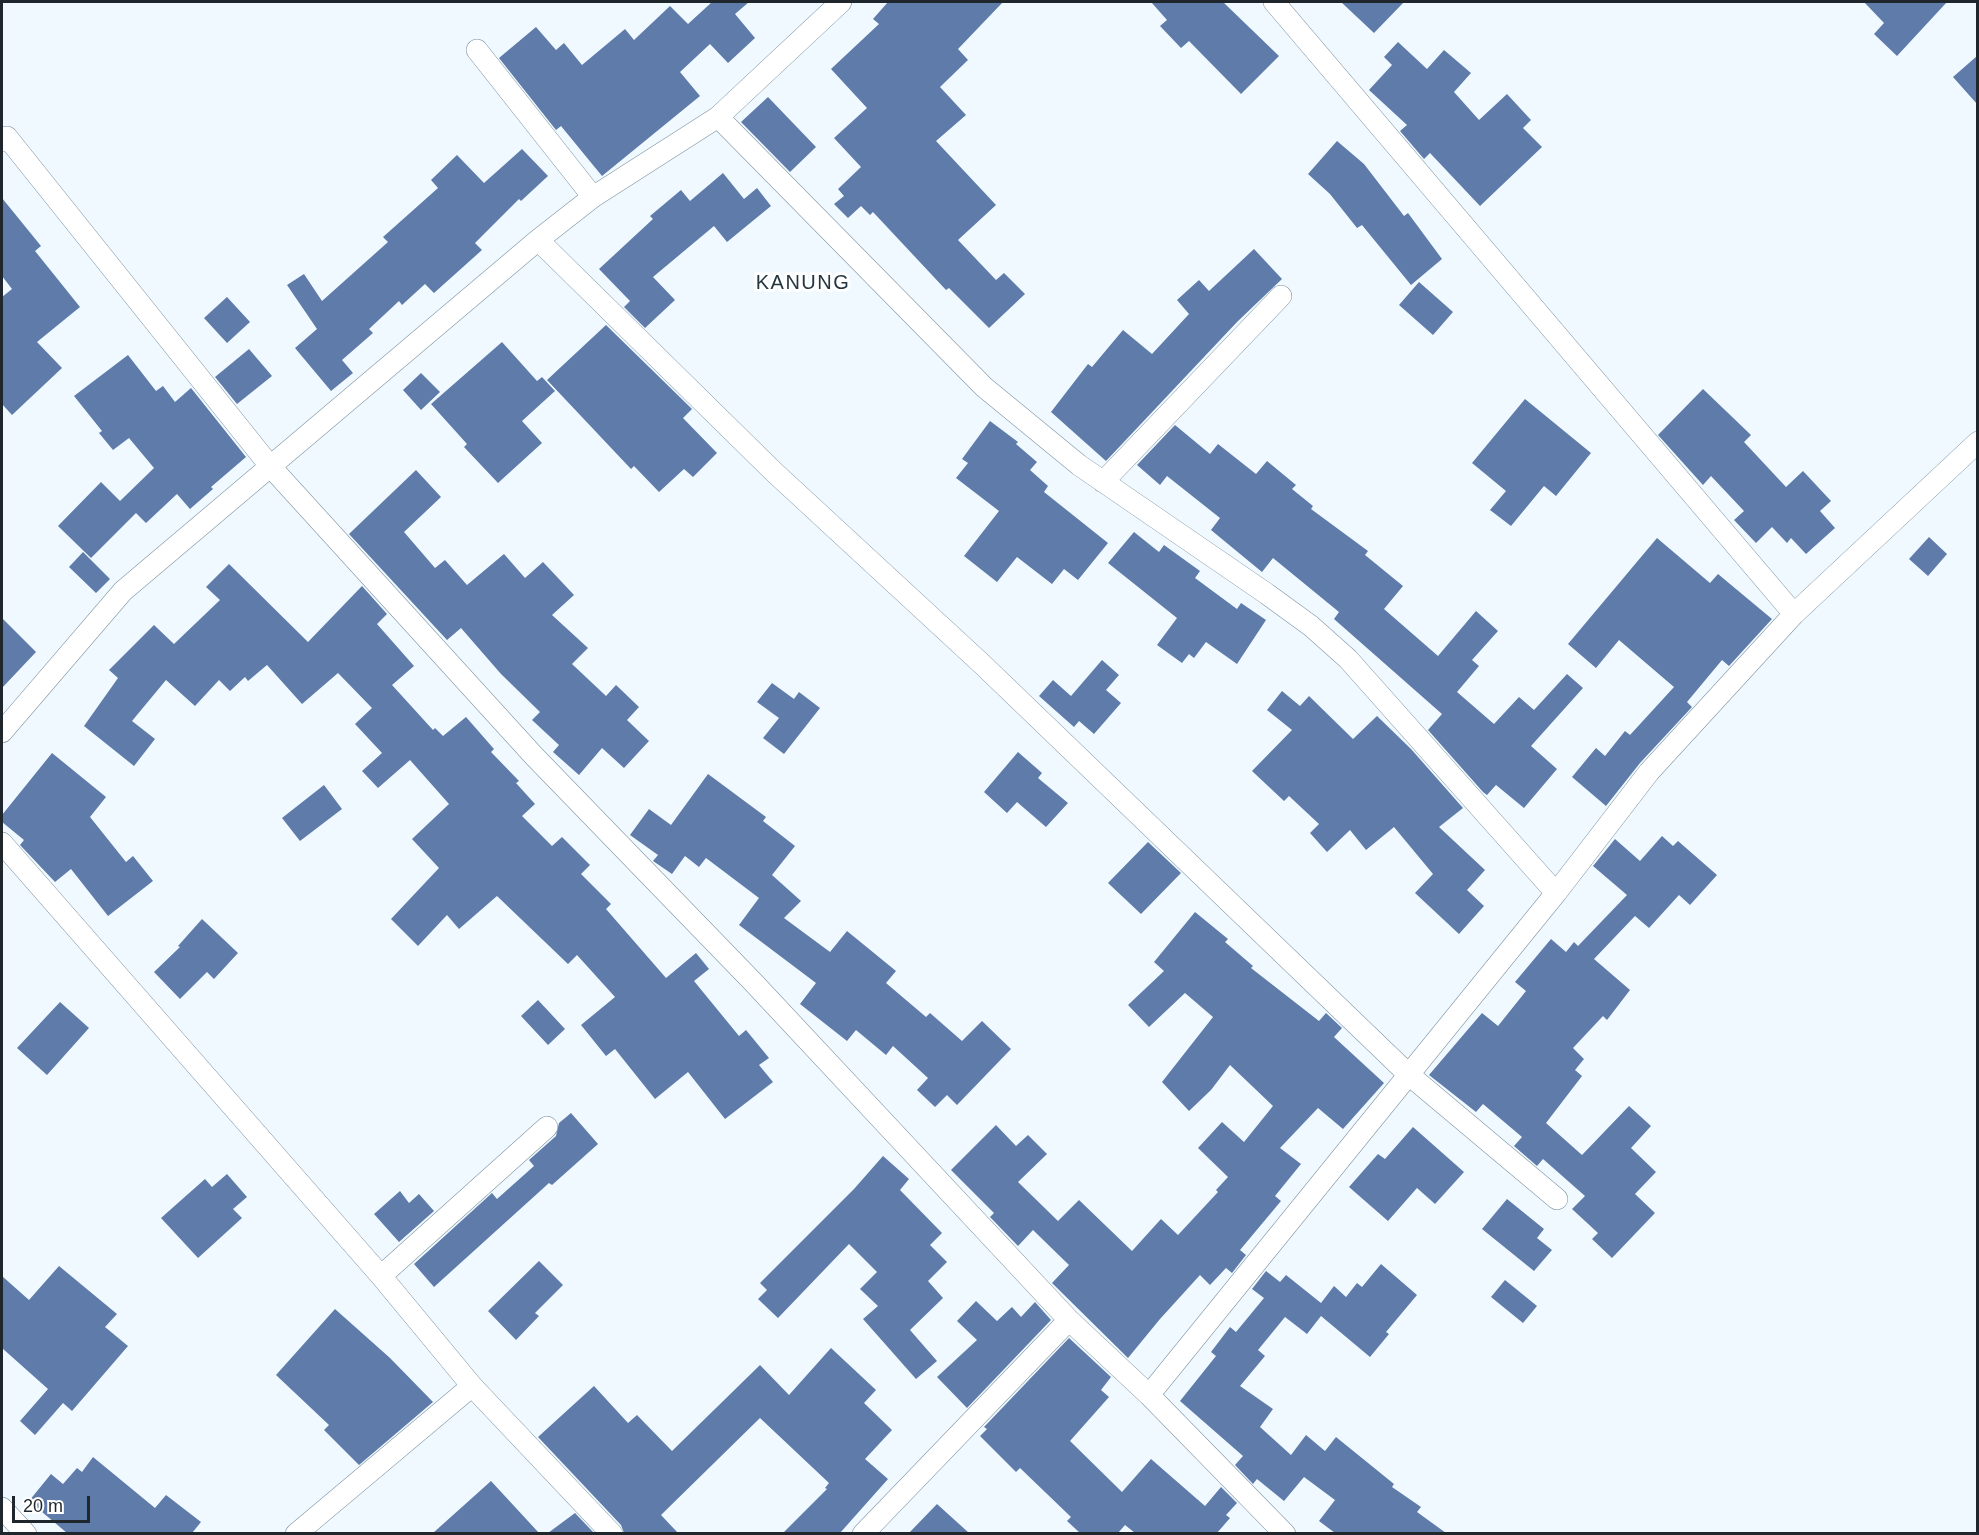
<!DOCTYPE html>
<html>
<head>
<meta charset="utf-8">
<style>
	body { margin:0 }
	#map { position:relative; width:1979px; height:1535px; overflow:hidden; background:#f0f9ff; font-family:Arial,sans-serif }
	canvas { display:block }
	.frame { position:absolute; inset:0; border:3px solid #1f272c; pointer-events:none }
	.scale { position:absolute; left:12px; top:1496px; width:78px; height:27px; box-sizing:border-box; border:3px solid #1f272c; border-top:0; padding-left:8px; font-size:18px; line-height:21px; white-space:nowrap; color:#1f272c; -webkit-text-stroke:4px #fff; paint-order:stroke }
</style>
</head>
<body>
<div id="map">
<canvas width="1979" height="1535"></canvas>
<div class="frame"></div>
<div class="scale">20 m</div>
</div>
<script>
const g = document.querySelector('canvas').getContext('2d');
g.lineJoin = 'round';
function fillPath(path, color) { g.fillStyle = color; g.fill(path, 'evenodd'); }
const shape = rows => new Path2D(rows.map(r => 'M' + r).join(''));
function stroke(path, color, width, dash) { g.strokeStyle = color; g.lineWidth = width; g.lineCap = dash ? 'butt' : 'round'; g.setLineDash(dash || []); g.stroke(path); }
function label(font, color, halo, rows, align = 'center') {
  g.font = font + ' Arial,sans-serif'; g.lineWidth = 6; g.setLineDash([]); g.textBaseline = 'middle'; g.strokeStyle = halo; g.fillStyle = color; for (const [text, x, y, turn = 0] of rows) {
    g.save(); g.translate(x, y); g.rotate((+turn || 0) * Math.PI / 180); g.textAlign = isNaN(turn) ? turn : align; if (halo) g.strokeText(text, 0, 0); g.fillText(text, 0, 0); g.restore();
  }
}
fillPath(shape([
	[712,2,749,2,735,14,755,38,728,63,710,44,680,72,700,96,602,176,561,126,556,130,499,58,536,27,556,50,564,43,582,65,625,29,634,40,670,6,688,24],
	[888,2,1003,2,958,49,968,60,940,87,966,115,936,141,996,205,958,240,996,280,1004,273,1025,294,989,328,949,288,946,290,873,212,870,215,861,206,848,218,834,204,844,196,838,189,861,167,834,138,867,108,831,69,879,24,873,19],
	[1151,2,1223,2,1279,56,1241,94,1189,41,1181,48,1160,26,1167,20],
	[1341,2,1404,2,1374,33],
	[1864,2,1947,2,1897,56,1874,34,1884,23],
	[1398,42,1427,69,1444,50,1471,73,1454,92,1479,120,1507,94,1531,120,1523,128,1542,147,1480,206,1430,153,1424,159,1400,131,1407,125,1369,90,1392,65,1384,57],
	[1977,56,1977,104,1953,77],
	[768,97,816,147,790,172,741,122],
	[1337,141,1364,164,1404,216,1408,213,1442,259,1411,285,1362,225,1357,228,1330,194,1308,174],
	[522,149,548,176,521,201,519,199,475,243,482,250,434,293,425,284,402,305,399,301,369,329,373,333,342,360,353,373,331,391,295,348,317,329,287,285,304,274,322,301,388,242,383,237,438,188,431,180,457,155,484,183],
	[723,173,744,199,757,188,771,206,727,242,714,226,653,277,675,300,645,328,624,307,630,301,599,269,653,219,650,216,681,190,690,201],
	[2,198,41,246,35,251,80,307,37,342,62,368,12,415,2,404,2,297,12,289,2,276],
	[1254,249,1282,279,1237,322,1106,461,1051,412,1088,364,1092,367,1123,330,1152,354,1189,314,1177,300,1199,280,1209,291],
	[1419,282,1453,312,1433,335,1399,305],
	[227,297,250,322,227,343,204,318],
	[606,325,692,409,683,418,717,453,693,477,684,469,659,492,634,466,631,469,547,380],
	[502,342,537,381,542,377,555,391,522,421,542,443,498,483,464,447,467,444,431,404],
	[249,349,272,376,237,404,215,377],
	[128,355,156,391,163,386,175,402,191,388,246,457,211,487,213,489,190,509,177,494,146,523,136,513,91,558,58,526,101,482,120,501,154,468,129,438,113,450,99,433,102,431,74,396],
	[421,373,440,392,421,410,403,390],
	[1703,389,1751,435,1744,442,1786,487,1803,471,1831,501,1820,511,1835,528,1806,554,1791,538,1787,543,1772,527,1756,543,1734,520,1744,511,1711,476,1703,485,1658,435],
	[1525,399,1591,453,1556,496,1544,486,1511,526,1490,510,1506,491,1472,463],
	[990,421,1018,442,1016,444,1037,462,1030,470,1048,486,1044,492,1108,543,1078,580,1064,569,1052,584,1017,557,997,582,964,556,999,511,956,478,968,463,962,459],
	[1175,425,1210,454,1218,444,1256,474,1267,461,1296,485,1292,489,1313,506,1311,509,1368,551,1365,555,1403,586,1384,609,1438,656,1476,611,1498,631,1472,660,1479,666,1457,692,1494,724,1519,697,1534,710,1567,674,1583,688,1531,746,1557,769,1524,808,1496,785,1487,795,1483,792,1428,730,1442,714,1334,619,1339,612,1273,558,1262,572,1211,530,1220,518,1167,476,1160,485,1137,465],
	[416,470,441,497,404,532,435,568,445,560,467,585,504,554,525,578,543,562,574,595,552,615,588,648,572,664,606,696,616,685,639,707,627,720,649,741,624,768,602,748,579,775,553,752,559,745,532,720,540,712,501,674,461,628,447,640,349,534],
	[1134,532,1159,552,1164,545,1200,571,1195,578,1237,609,1241,603,1266,620,1237,664,1206,642,1194,658,1189,654,1182,663,1157,645,1177,618,1108,563],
	[1929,537,1947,554,1928,576,1909,559],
	[1657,538,1710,583,1718,574,1772,619,1729,666,1722,660,1687,702,1692,707,1640,763,1606,806,1572,777,1596,748,1605,756,1625,731,1630,735,1674,687,1619,640,1596,668,1568,644],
	[83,552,110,579,96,593,69,567],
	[229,564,308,642,362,586,387,614,377,624,414,666,392,685,433,730,435,728,443,736,466,717,494,749,491,752,519,781,516,783,535,804,522,816,552,846,562,837,590,865,581,874,611,904,606,909,666,978,696,953,709,969,694,981,739,1036,746,1030,769,1058,759,1065,773,1082,725,1119,688,1072,655,1099,615,1049,606,1056,581,1025,615,997,577,955,568,964,497,896,459,929,447,915,418,946,391,919,439,868,412,839,449,804,410,760,378,788,362,771,382,753,355,724,372,708,338,673,302,704,267,665,248,681,245,677,230,691,219,680,195,706,166,680,132,721,155,739,134,766,84,726,118,678,109,670,154,625,174,644,220,600,206,587],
	[2,618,36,652,2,688],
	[1102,660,1119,675,1106,690,1121,703,1094,734,1079,721,1074,727,1039,696,1053,680,1071,696],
	[772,683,794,699,799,692,820,708,784,754,763,738,779,718,757,702],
	[1282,691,1300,706,1309,696,1353,739,1377,716,1411,749,1463,808,1439,827,1485,870,1467,890,1484,906,1459,934,1415,893,1433,874,1394,827,1366,850,1350,830,1327,852,1310,833,1319,824,1289,796,1284,801,1252,771,1292,730,1267,710],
	[1018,752,1042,773,1038,778,1068,803,1046,827,1017,802,1007,813,984,792],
	[52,753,106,797,90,817,126,862,133,856,153,881,108,916,71,869,55,882,20,845,24,840,2,822,2,815],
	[708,774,766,817,763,821,795,846,772,875,801,901,784,918,830,952,847,931,896,971,886,983,926,1017,930,1013,962,1041,982,1021,1011,1049,957,1105,947,1095,935,1107,917,1090,928,1078,893,1046,886,1055,856,1030,847,1041,800,1004,816,983,739,925,759,898,706,858,699,867,685,856,672,874,653,861,658,855,630,835,649,809,671,825],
	[324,785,342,809,300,841,282,818],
	[1662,836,1673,846,1678,841,1717,875,1690,905,1679,895,1649,928,1635,916,1594,959,1630,990,1607,1020,1603,1016,1573,1048,1584,1059,1575,1070,1582,1076,1546,1123,1582,1155,1629,1106,1651,1126,1631,1148,1656,1172,1635,1194,1655,1213,1612,1258,1592,1239,1598,1233,1572,1209,1585,1196,1543,1159,1537,1166,1514,1146,1522,1137,1483,1104,1476,1112,1429,1075,1482,1013,1498,1026,1526,991,1515,982,1551,939,1566,952,1574,942,1578,946,1627,895,1593,866,1615,839,1640,861],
	[1148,842,1181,873,1141,914,1108,883],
	[1195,912,1228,939,1225,942,1253,966,1251,968,1319,1021,1326,1013,1342,1028,1334,1037,1384,1083,1343,1129,1318,1108,1280,1148,1301,1164,1275,1196,1281,1201,1240,1250,1246,1255,1232,1273,1226,1268,1210,1285,1200,1275,1160,1319,1128,1358,1052,1283,1069,1265,1033,1230,1018,1246,990,1217,994,1213,951,1170,996,1125,1016,1146,1028,1135,1047,1154,1018,1182,1058,1221,1079,1200,1132,1251,1161,1219,1178,1235,1218,1192,1216,1190,1228,1177,1198,1148,1222,1122,1244,1142,1273,1106,1230,1065,1211,1090,1189,1111,1162,1082,1213,1017,1185,993,1149,1027,1128,1005,1164,971,1154,962],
	[202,919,238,953,214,979,207,972,180,999,154,972,180,947,178,946],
	[538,1000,565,1029,548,1045,521,1016],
	[60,1002,89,1028,47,1075,17,1048],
	[571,1113,598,1144,552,1185,549,1183,434,1287,414,1264,492,1193,497,1199,534,1166,529,1160,556,1136,559,1123],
	[1413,1127,1464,1172,1435,1204,1417,1188,1388,1221,1349,1187,1378,1154,1385,1159],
	[883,1156,909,1179,900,1190,942,1233,930,1245,947,1262,928,1281,943,1298,910,1330,937,1361,916,1379,863,1319,878,1306,860,1289,877,1272,849,1244,778,1318,758,1299,767,1290,760,1283,854,1189],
	[227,1174,247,1197,233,1209,242,1218,198,1258,161,1218,205,1179,212,1187],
	[400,1191,409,1203,419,1194,434,1211,399,1242,374,1214],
	[1507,1199,1544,1229,1537,1238,1552,1250,1534,1271,1482,1229],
	[539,1261,563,1285,535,1313,539,1316,516,1340,488,1311],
	[1381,1264,1417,1295,1386,1332,1389,1334,1370,1357,1321,1316,1307,1334,1285,1317,1258,1350,1265,1356,1240,1386,1273,1409,1260,1427,1291,1455,1306,1435,1325,1451,1336,1437,1394,1484,1392,1487,1421,1507,1417,1512,1446,1533,1335,1533,1319,1521,1335,1500,1304,1477,1284,1501,1257,1479,1253,1484,1235,1465,1243,1456,1180,1401,1216,1356,1211,1352,1230,1327,1236,1332,1264,1298,1252,1289,1266,1271,1280,1282,1286,1275,1321,1303,1334,1286,1346,1297,1357,1283,1362,1287],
	[59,1266,117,1314,105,1327,128,1346,72,1411,63,1403,35,1435,20,1421,48,1389,2,1348,2,1276,29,1300],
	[1505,1280,1537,1306,1523,1323,1491,1297],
	[976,1301,997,1321,1012,1307,1021,1317,1035,1302,1051,1320,967,1408,937,1377,977,1340,957,1321],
	[335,1309,390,1358,433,1402,359,1465,324,1430,329,1425,276,1375],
	[1069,1338,1111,1377,1101,1390,1109,1397,1070,1441,1122,1492,1151,1459,1205,1506,1221,1487,1237,1503,1226,1515,1230,1518,1217,1533,1135,1533,1125,1525,1118,1533,1080,1533,1067,1521,1071,1517,1020,1468,1016,1472,980,1436,987,1429,984,1427],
	[831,1348,876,1390,864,1403,892,1430,865,1459,888,1479,840,1533,783,1533,827,1489,825,1488,829,1483,760,1418,661,1515,678,1533,624,1533,621,1525,538,1437,594,1386,628,1423,637,1415,672,1451,760,1365,789,1395],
	[93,1457,155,1508,166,1495,201,1522,192,1533,67,1533,29,1501,51,1474,63,1484,77,1468,82,1472],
	[491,1481,539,1533,433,1533],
	[937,1504,969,1533,909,1533],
	[575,1513,594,1533,548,1533]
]), '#5e7ba9');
const minor = shape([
	[1274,2,1794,614],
	[477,50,593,197],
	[718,117,984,387,1079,465,1267,594,1311,626,1348,659,1556,893],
	[2,141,7,137,270,466,534,756,753,982,1069,1320,1149,1395,1285,1534],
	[538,240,774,472,983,665,1408,1074,1557,1199],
	[1103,482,1281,296],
	[2,732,123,591,538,240,593,197,718,117,841,2],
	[2,843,381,1276,472,1386,612,1534],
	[381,1276,547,1127],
	[1149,1395,1556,893,1649,772,1794,614,1978,442],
	[2,1508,26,1534],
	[296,1534,472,1386],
	[863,1534,1069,1320]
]);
stroke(minor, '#7e93a0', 22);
stroke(minor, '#fff', 21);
g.letterSpacing = '1.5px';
label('20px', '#243641', '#fff', [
	["KANUNG",803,283]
]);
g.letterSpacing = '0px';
</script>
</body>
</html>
